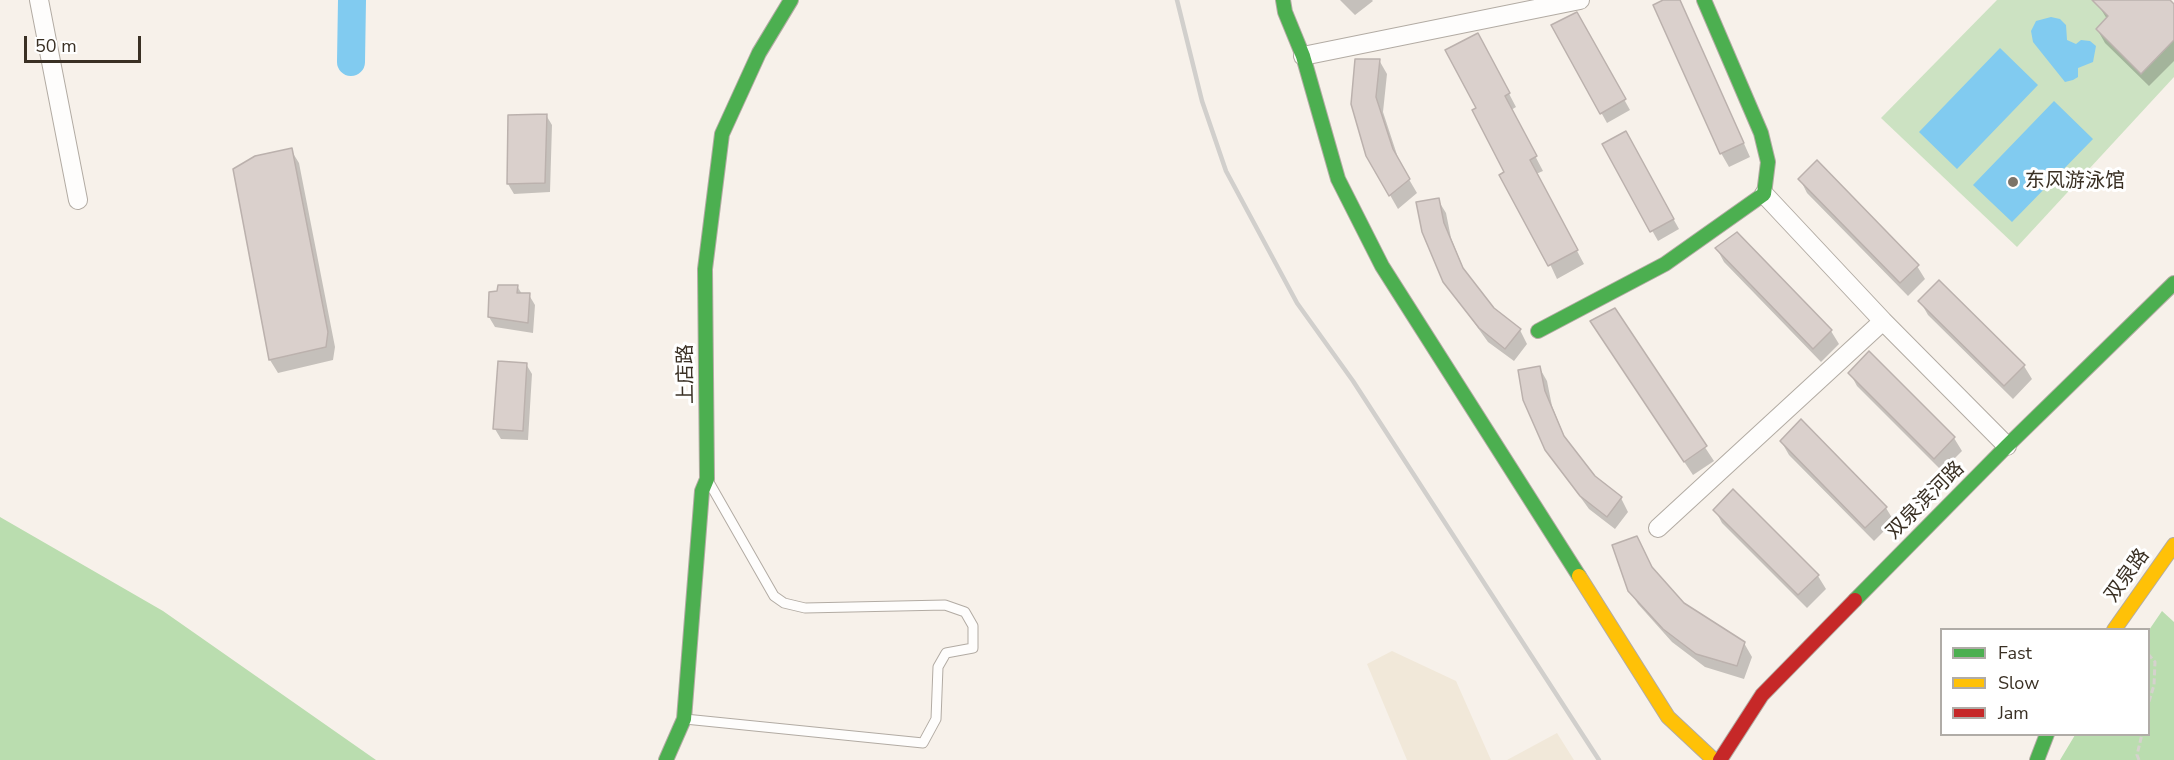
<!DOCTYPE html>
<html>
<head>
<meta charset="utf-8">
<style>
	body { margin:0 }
	#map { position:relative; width:2174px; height:760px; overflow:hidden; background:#f7f1ea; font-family:"Nunito Sans",sans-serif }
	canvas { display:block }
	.legend { position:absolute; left:1940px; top:628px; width:210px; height:108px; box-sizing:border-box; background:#fff; border:2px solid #b0aca7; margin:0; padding:8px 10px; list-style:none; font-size:18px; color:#3a3024 }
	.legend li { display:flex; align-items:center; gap:12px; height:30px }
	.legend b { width:30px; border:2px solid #b0aca7 }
	.scale { position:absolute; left:24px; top:36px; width:117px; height:27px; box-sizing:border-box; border:3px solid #3a3024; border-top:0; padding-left:8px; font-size:18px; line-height:21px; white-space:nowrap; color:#3a3024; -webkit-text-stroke:4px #fff; paint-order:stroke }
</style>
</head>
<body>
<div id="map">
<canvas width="2174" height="760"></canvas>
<ul class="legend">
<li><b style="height:8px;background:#4caf50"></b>Fast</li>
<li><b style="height:8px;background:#ffc107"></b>Slow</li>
<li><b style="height:8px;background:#c62828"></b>Jam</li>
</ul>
<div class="scale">50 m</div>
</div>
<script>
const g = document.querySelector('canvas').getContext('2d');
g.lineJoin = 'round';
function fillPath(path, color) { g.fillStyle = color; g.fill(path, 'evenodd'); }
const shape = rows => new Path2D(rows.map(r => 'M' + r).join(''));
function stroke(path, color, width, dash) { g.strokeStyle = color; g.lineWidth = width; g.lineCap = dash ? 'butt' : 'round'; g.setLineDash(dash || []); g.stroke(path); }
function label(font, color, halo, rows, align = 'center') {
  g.font = font + ' "Nunito Sans","Noto Sans SC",sans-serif'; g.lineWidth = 6; g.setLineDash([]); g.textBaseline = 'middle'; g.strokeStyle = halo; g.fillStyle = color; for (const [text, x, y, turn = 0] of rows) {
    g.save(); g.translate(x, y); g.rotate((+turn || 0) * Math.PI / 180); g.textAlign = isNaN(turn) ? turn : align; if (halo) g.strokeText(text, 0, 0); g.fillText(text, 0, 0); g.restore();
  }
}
fillPath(shape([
	[1392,651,1456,681,1491,760,1407,760,1367,664],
	[1557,733,1574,760,1507,760]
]), '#f1e8d9');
fillPath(shape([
	[1997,0,2162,0,2174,12,2174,77,2017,247,1881,118]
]), '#cce2c2');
fillPath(shape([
	[0,517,163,611,376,760,0,760],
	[2162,611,2174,622,2174,760,2060,760,2075,735,2148,734,2149,630]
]), '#baddaf');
fillPath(shape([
	[2051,17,2060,19,2066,25,2067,40,2076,44,2081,40,2090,41,2096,46,2093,62,2078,68,2078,77,2073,80,2065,82,2033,42,2031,31,2036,21],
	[2000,48,2038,85,1957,169,1919,132],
	[2054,101,2093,139,2012,222,1973,185]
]), '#81cbf0');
fillPath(shape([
	[1340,0,1372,0,1373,1,1355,15],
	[1667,0,1679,0,1684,9,1750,157,1729,167,1721,153],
	[2099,0,2168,0,2174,6,2174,61,2149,86,2105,43,2097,29,2107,19,2097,3],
	[1576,14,1630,110,1607,123,1553,26],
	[1485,48,1516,107,1511,110,1543,171,1536,174,1584,264,1557,279,1478,109],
	[1379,60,1387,74,1383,112,1400,164,1417,193,1398,209,1367,155],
	[546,115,552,125,550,192,514,194,508,184,509,116],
	[1625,133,1679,229,1658,241,1604,145],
	[291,150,299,163,335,347,333,360,278,373,270,360],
	[1800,179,1917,266,1925,279,1908,296,1807,193],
	[1438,200,1446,213,1451,238,1466,275,1493,309,1520,330,1527,344,1514,361,1488,342,1445,282],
	[1717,249,1831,331,1839,344,1821,362,1724,262],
	[517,286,522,294,529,295,535,305,533,333,495,327,489,317],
	[1920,301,2024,366,2032,379,2013,399,1928,315],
	[1614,310,1714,461,1693,475,1600,335],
	[526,364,532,374,528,440,501,439,495,429],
	[1539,367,1547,381,1552,406,1567,443,1594,477,1621,498,1628,512,1615,529,1589,509,1546,450],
	[1850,373,1954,438,1962,451,1942,471,1857,386],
	[1801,421,1886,508,1894,521,1874,541,1789,455,1781,441],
	[1715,510,1818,576,1826,589,1807,608,1722,523],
	[1654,571,1683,605,1744,643,1752,657,1744,679,1705,667,1672,642,1638,604,1629,590]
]), '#0003');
stroke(shape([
	[351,62,352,0]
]), '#81cbf0', 28);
const building = shape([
	[1663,0,1680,0,1744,143,1720,154,1653,5,1663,0],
	[2092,0,2170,0,2174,4,2174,40,2141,74,2096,29,2108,16,2092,0],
	[1577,12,1626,99,1600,114,1551,25,1577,12],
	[1478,33,1510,93,1505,96,1537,156,1530,160,1578,250,1548,266,1499,175,1504,172,1472,110,1476,108,1445,50,1478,33],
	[1355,59,1380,59,1376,97,1393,149,1410,179,1389,196,1366,156,1351,104,1355,59],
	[547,114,545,183,507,184,508,115,547,114],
	[1626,131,1674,219,1650,232,1602,144,1626,131],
	[292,148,328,332,326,347,269,360,233,169,255,156,292,148],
	[1817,160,1919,265,1900,283,1798,179,1817,160],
	[1439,198,1444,223,1463,268,1494,308,1521,329,1505,349,1479,328,1443,282,1422,232,1416,202,1439,198],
	[1737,232,1832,330,1813,349,1715,248,1737,232],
	[1939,280,2025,365,2004,386,1918,301,1939,280],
	[498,285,518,285,517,293,530,293,528,323,488,317,489,292,497,291,498,285],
	[1615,308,1707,446,1684,462,1590,321,1615,308],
	[1869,351,1955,437,1934,459,1848,373,1869,351],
	[498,361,527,363,523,431,493,429,498,361],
	[1540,366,1545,391,1564,436,1595,476,1622,497,1607,517,1580,496,1545,450,1523,400,1518,370,1540,366],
	[1801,419,1887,507,1865,528,1780,441,1801,419],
	[1733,489,1819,575,1798,595,1713,510,1733,489],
	[1637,536,1652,567,1684,603,1745,642,1737,666,1696,654,1663,629,1628,591,1612,545,1637,536]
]);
fillPath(building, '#dad0cc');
stroke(building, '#bbb1ad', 1.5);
const lane = shape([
	[685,719,923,743,936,719,938,667,946,653,973,648,973,626,965,612,945,605,805,608,784,603,774,596,710,484]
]);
const street = shape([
	[39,0,78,200],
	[1303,56,1580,0],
	[1764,194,1883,321,2007,446],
	[1658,528,1883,321]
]);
const fast = shape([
	[1283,0,1285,12,1303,56,1338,179,1382,266,1579,576],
	[1538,331,1665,264,1764,194,1768,162,1761,133,1704,0],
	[1855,600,2007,446,2174,283],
	[666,760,684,719,702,491,707,479,705,269,722,134,759,53,791,0],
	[2037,760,2047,734]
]);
const slow = shape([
	[1579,576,1668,717,1714,760],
	[2114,630,2174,545]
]);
const jam = shape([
	[1720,760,1762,695,1855,600]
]);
stroke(lane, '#b2aba3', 11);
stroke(street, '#b2aba3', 20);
stroke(fast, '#b2aba3', 16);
stroke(slow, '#b2aba3', 16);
stroke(jam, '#b2aba3', 16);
stroke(shape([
	[2148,654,2155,662,2154,685,2148,705],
	[2139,760,2137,755,2142,734]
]), '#d5d2cd', 3, [6, 3]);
stroke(lane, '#fefdfc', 9);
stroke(street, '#fefdfc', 18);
stroke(fast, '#4caf50', 14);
stroke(slow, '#ffc107', 14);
stroke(jam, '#c62828', 14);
stroke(shape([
	[1177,0,1202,101,1226,171,1297,303,1353,381,1599,760]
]), '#d1cfcc', 4.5);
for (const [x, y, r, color] of [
	[2013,182,6,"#7c7469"]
]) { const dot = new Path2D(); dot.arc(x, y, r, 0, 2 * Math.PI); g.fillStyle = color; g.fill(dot); stroke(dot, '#fff', 2); }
label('20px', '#3a3024', '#fff', [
	["东风游泳馆",2025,182]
], 'left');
label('20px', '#3a3024', '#fff', [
	["上店路",687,374,-91],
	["双泉滨河路",1926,501,-45],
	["双泉路",2128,576,-54]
]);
</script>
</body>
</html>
